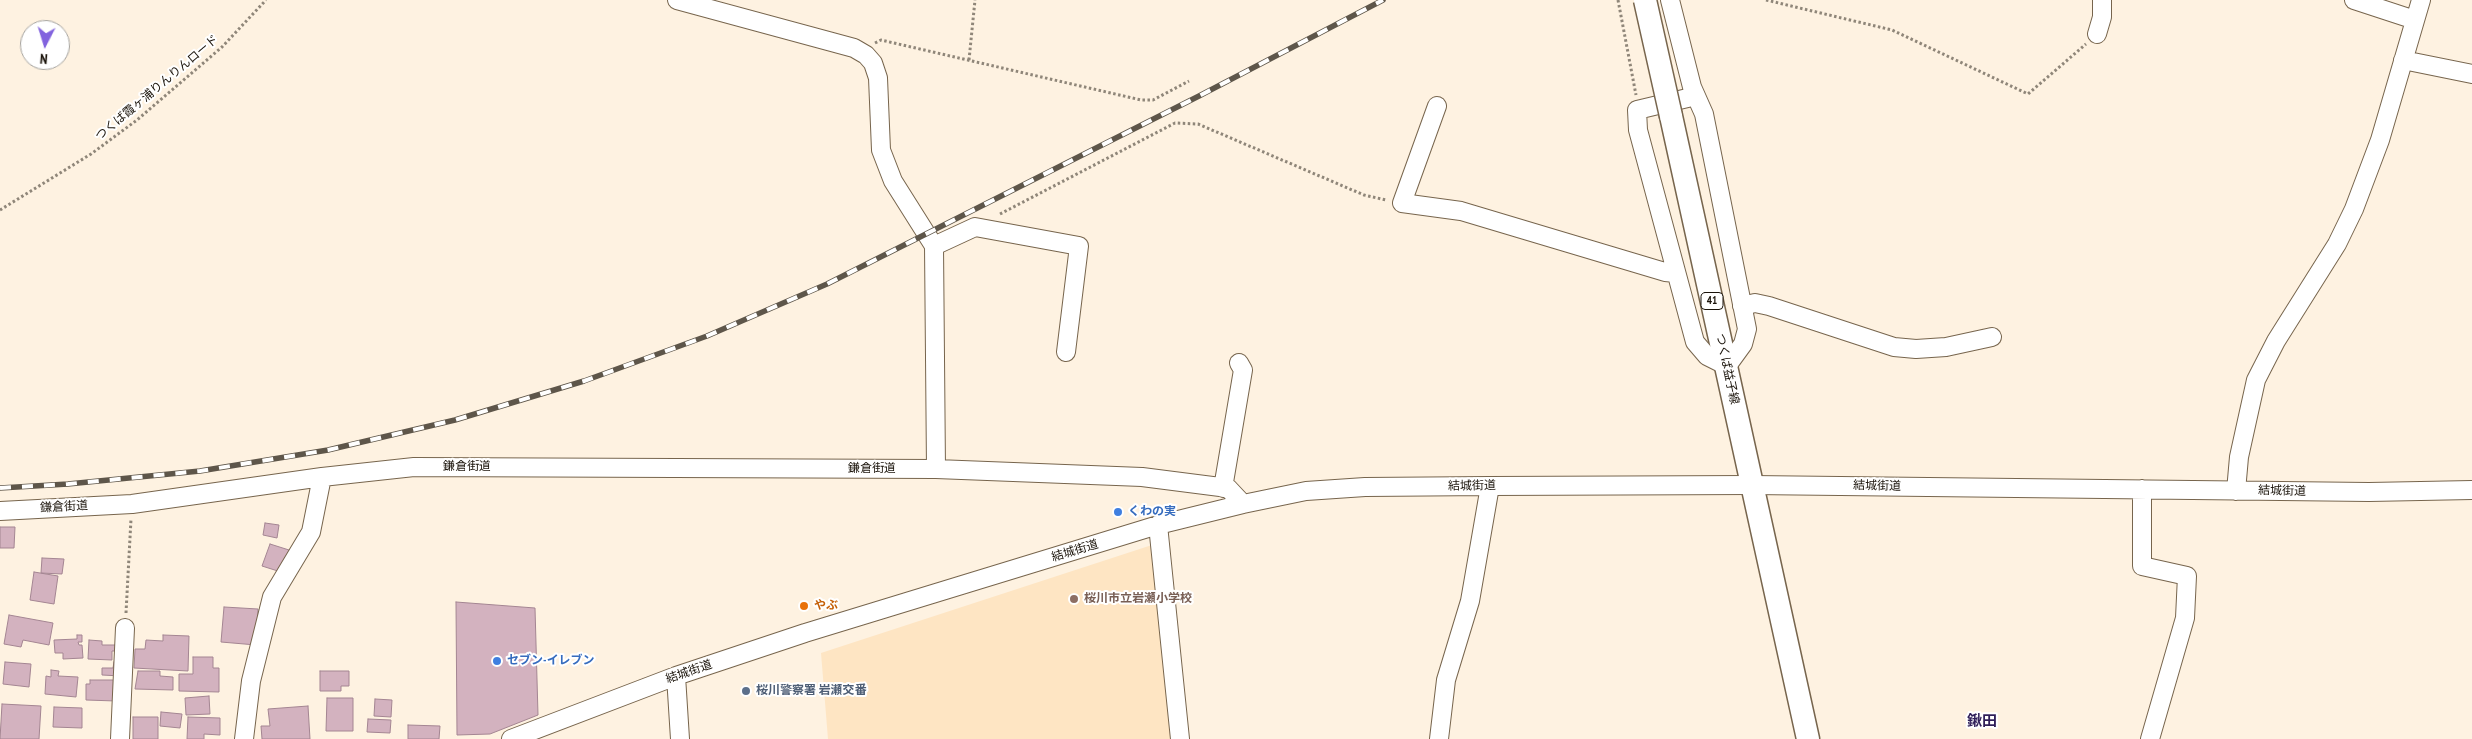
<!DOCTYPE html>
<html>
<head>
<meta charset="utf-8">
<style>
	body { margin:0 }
	#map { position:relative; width:2472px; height:739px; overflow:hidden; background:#fef2e1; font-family:"PT Sans Narrow",sans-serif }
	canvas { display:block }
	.north { position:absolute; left:20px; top:20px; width:50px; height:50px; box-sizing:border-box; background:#fff; border:1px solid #a3a19d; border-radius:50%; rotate:185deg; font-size:14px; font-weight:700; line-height:20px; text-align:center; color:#1a130a }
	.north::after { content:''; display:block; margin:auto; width:18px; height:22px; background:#8263de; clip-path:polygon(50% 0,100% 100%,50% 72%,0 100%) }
</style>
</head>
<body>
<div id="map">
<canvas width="2472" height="739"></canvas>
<div class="north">N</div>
</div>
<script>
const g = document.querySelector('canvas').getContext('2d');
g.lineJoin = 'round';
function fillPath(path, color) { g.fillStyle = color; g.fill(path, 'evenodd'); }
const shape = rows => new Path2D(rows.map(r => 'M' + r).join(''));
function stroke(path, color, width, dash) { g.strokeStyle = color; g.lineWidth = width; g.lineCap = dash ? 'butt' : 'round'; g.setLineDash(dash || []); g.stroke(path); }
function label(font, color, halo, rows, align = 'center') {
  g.font = font + ' "PT Sans Narrow","Noto Sans JP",sans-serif'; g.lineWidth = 4; g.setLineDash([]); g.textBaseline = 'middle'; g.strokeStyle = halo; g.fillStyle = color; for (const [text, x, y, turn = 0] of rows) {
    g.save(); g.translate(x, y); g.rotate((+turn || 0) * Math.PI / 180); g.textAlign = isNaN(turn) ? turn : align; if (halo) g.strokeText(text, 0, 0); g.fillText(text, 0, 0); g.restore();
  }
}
fillPath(shape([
	[1155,544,1173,739,828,739,821,653]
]), '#fee5c3');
const building = shape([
	[265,523,279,525,277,538,263,535,265,523],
	[0,527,15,527,14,548,0,548,0,527],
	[270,544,289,550,281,572,262,566,270,544],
	[42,558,64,559,62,574,41,573,42,558],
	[34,572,58,576,54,604,30,600,34,572],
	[456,602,535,608,538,715,490,734,457,735,456,602],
	[224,607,258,609,256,645,221,642,224,607],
	[9,615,53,623,49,645,23,640,21,647,4,644,9,615],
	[77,635,82,635,82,642,78,642,79,645,82,645,83,658,63,659,63,653,55,653,54,640,77,639,77,635],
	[163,635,189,636,188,671,134,668,135,649,145,649,146,640,163,641,163,635],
	[89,640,102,641,102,645,117,645,117,651,112,651,112,660,88,659,89,640],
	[193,657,213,657,213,668,219,668,219,692,179,691,179,674,193,674,193,657],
	[5,662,31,664,29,687,3,684,5,662],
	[114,662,122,662,121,676,102,675,102,668,113,668,114,662],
	[51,670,59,671,58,676,78,677,76,697,45,694,46,676,51,677,51,670],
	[138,671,160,671,160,676,173,677,173,690,135,689,138,671],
	[320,671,349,671,349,686,341,686,341,691,320,691,320,671],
	[90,680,117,680,116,701,86,700,86,684,90,684,90,680],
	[209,696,210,714,186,715,185,698,209,696],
	[327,698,353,698,353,731,326,731,327,698],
	[375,699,392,700,391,717,374,716,375,699],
	[2,704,41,706,39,739,0,739,2,704],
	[308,706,310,739,262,739,261,726,270,726,268,709,308,706],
	[54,707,82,708,82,728,53,727,54,707],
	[161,712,182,714,180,728,160,726,161,712],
	[133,717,158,717,158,739,133,739,133,717],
	[188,717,220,718,220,735,204,734,204,739,187,739,188,717],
	[368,719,391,720,390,733,367,732,368,719],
	[408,725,440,726,439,739,408,739,408,725]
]);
fillPath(building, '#d3b2bf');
stroke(building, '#a48592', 1);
const minor = shape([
	[677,0,854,48,866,55,873,63,878,78,881,150,893,181,934,246,936,469],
	[1670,0,1692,87,1704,114,1747,329,1743,344,1727,366,1707,356,1695,342,1638,130,1637,110,1696,96],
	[2354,0,2415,20],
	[2097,34,2102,17,2102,0],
	[2403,60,2472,74],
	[1437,106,1402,203,1461,211,1665,272,1676,273],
	[934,246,975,227,1079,246,1066,352],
	[1742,306,1755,303,1769,306,1894,347,1916,349,1946,347,1992,337],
	[1223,488,1243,370,1239,363],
	[2142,489,2142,566,2187,576,2185,618,2150,739],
	[2236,491,2239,457,2256,380,2276,341,2337,244,2354,209,2380,140,2421,0],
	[0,511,132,504,322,477,414,467,936,469,1142,477,1228,488,1243,504],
	[1158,525,1180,739],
	[676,676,680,739],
	[120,739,125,628],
	[244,739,251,681,272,597,311,532,322,477],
	[511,739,676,676,805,633,1158,525,1243,504,1306,491,1365,487,1490,486,1752,485,2369,492,2472,490],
	[1439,739,1446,680,1470,601,1490,486]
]);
const major = shape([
	[1671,116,1808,739]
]);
stroke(minor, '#77654d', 20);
stroke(major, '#77654d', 25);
stroke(shape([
	[1618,0,1636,95],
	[1766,0,1892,30,2028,94,2086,44],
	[875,43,881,40,1141,100,1153,100,1189,81],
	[969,60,975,0],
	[0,210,91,154,137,120,222,47,266,0],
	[1000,214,1175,123,1198,124,1364,195,1386,200],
	[126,613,131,519]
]), '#8f8679', 3, [2.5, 2.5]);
stroke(minor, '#fff', 18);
stroke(major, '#fff', 22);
const rail = shape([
	[0,488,68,484,200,471,328,450,455,420,584,381,707,336,827,284,1199,96,1383,0]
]);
stroke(rail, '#5e564a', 5.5);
stroke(rail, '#fff', 4, [11]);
const majorBridge = shape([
	[1645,0,1671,116]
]);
stroke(majorBridge, '#77654d', 25, []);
stroke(majorBridge, '#fff', 22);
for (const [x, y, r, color] of [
	[1118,512,5,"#3f7fe0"],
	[1074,599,5,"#8d6e63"],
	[804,606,5,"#e8710a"],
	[497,661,5,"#3f7fe0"],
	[746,691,5,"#5c6f8a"]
]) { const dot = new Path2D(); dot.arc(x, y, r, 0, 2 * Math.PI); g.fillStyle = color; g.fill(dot); stroke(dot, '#fff', 2); }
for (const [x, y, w] of [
	[1712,301,22]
]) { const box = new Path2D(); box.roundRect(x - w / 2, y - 8.5, w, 17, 4); g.fillStyle = '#fff'; g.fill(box); stroke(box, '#1a130a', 1); }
label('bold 11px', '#1a130a', null, [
	["41",1712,301]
]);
label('12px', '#1a130a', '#fff', [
	["つくば霞ヶ浦りんりんロード",157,88,-40],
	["つくば益子線",1727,369,78],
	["鎌倉街道",467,467],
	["鎌倉街道",872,469],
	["結城街道",1472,486,-1],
	["結城街道",1877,486,1],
	["結城街道",2282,491,1],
	["鎌倉街道",64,507,-3],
	["結城街道",1075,551,-17],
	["結城街道",689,672,-19]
]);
label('bold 12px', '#366cbe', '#fff', [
	["くわの実",1128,512],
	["セブン-イレブン",507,661]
], 'left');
label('bold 12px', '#785e54', '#fff', [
	["桜川市立岩瀬小学校",1084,599]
], 'left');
label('bold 12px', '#c56008', '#fff', [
	["やぶ",814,606]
], 'left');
label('bold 12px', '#4e5e75', '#fff', [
	["桜川警察署 岩瀬交番",756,691]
], 'left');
label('bold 15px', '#2f1e59', '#fff', [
	["鍬田",1982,722]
]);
</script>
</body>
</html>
